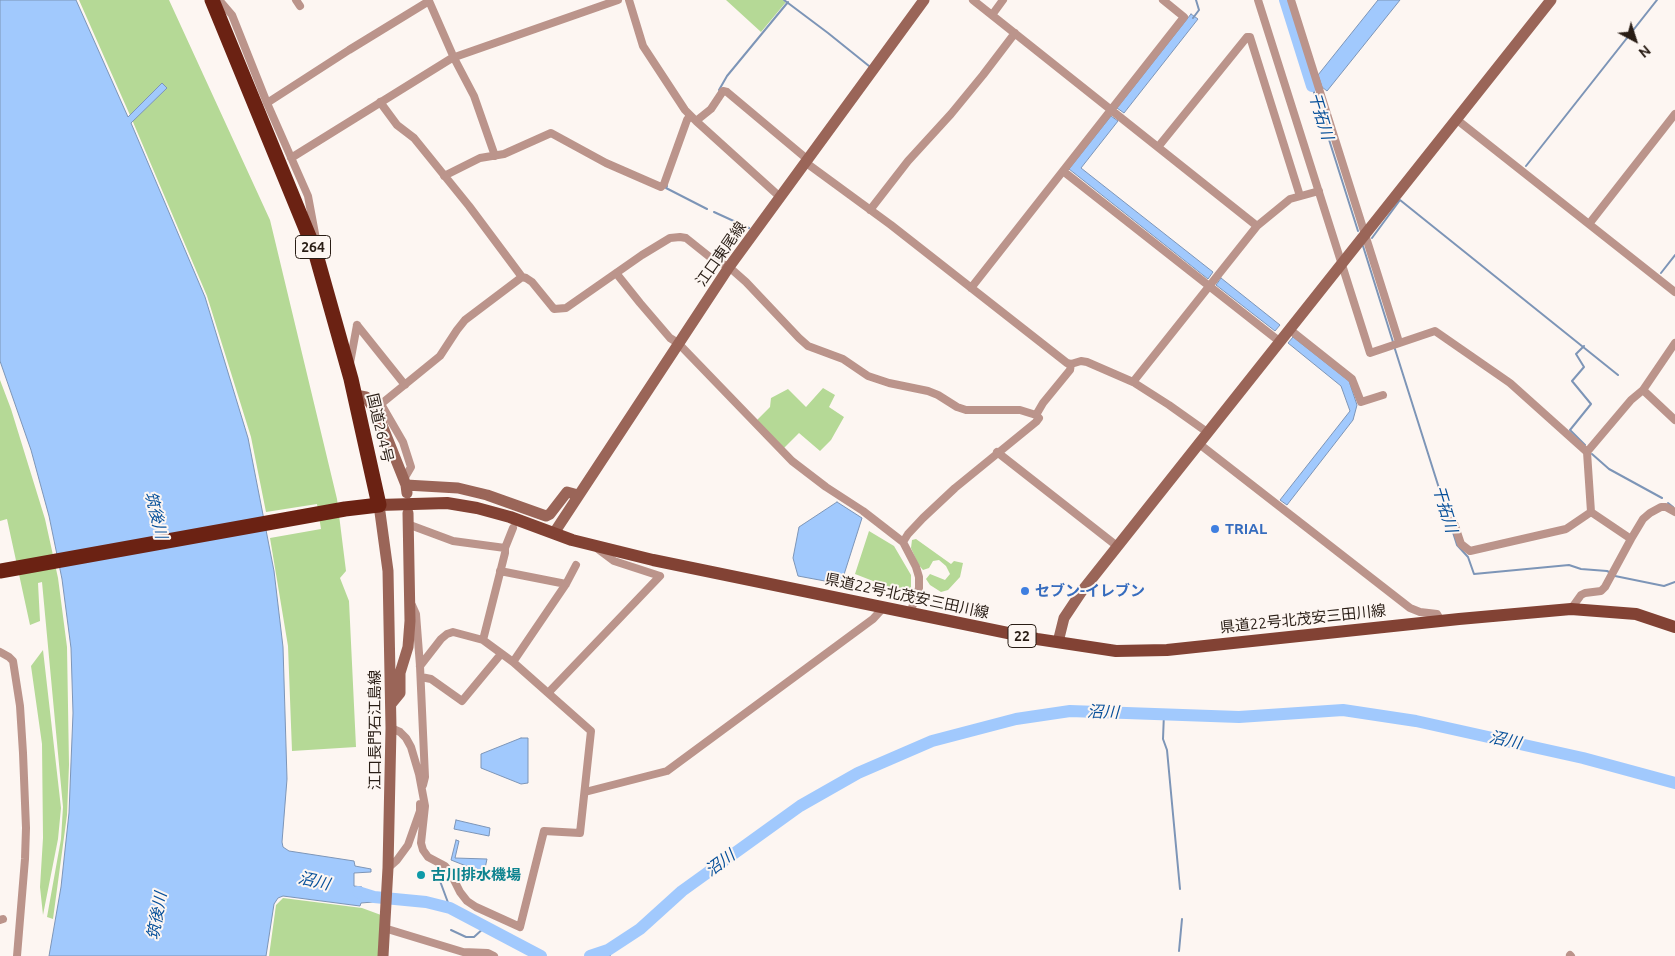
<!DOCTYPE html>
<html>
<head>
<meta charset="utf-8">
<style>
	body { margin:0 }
	#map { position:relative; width:1675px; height:956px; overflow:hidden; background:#fdf6f2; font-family:Ubuntu,sans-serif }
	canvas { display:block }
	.north { position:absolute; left:1610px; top:15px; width:50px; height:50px; -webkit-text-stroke:4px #fdf6f2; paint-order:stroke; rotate:140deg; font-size:14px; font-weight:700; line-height:20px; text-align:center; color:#291d15 }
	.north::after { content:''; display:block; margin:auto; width:18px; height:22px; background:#291d15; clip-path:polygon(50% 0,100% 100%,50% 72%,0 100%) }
</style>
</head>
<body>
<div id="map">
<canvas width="1675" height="956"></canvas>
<div class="north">N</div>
</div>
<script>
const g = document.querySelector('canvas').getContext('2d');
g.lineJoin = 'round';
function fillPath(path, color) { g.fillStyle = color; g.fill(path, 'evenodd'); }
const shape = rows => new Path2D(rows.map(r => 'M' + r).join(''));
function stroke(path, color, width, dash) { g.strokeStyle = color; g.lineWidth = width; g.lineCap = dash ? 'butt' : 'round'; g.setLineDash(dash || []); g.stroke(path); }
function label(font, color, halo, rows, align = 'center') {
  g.font = font + ' Ubuntu,"Noto Sans JP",sans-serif'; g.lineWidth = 4; g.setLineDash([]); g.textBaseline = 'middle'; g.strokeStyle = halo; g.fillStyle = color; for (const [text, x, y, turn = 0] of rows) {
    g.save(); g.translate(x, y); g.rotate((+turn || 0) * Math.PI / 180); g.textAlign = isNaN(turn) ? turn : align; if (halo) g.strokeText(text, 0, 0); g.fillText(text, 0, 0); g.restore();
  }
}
fillPath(shape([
	[79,0,169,0,270,220,337,499,346,571,340,578,349,601,356,747,292,751,288,646,270,538,321,529,317,504,266,512,251,437,207,296,133,122],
	[726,0,783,0,786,2,761,32],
	[0,380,11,409,45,519,58,578,67,647,69,765,67,815,53,919,47,917,61,839,63,807,42,582,38,583,40,621,30,625,7,519,0,521],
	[823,388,835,395,829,407,844,417,831,440,820,451,799,433,783,449,757,420,770,407,771,398,788,389,806,407],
	[869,531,894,546,911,575,911,588,904,593,855,574],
	[916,539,951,564,954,561,963,563,960,577,948,590,941,592,930,585,926,579,930,574,945,580,950,574,946,566,939,560,933,561,929,568,923,570,918,564,911,548,912,540],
	[43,650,61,808,58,839,43,915,40,887,43,838,42,744,31,666],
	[283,898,362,908,381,915,378,956,269,956,276,905]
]), '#b5d996');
const water = shape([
	[0,0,76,0,128,117,162,83,167,88,131,123,205,297,248,438,274,571,283,647,287,779,282,842,283,847,289,851,354,861,355,866,371,869,371,872,354,873,354,886,362,887,362,889,367,892,374,892,373,902,361,903,360,906,283,896,278,898,274,904,266,956,49,956,61,887,69,813,73,713,71,648,62,579,49,516,31,450,0,361,0,0],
	[1378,0,1400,0,1327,91,1322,87,1318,75,1378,0],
	[1191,14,1198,19,1124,113,1117,108,1191,14],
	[1111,116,1118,121,1081,168,1213,272,1208,279,1069,169,1111,116],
	[1221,278,1280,325,1275,331,1216,285,1221,278],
	[1293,337,1349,381,1357,405,1353,420,1287,505,1280,500,1350,411,1341,386,1288,343,1293,337],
	[837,502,862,518,841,584,798,576,793,558,799,527,837,502],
	[521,738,528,738,528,783,521,784,481,768,481,754,521,738],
	[456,820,490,828,489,836,454,829,456,820],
	[456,840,459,841,455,858,487,859,484,873,451,860,456,840]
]);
fillPath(water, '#a1c9fd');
stroke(water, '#7d95b7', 1);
stroke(shape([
	[784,0,828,33,869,66],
	[1193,18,1199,10,1196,0],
	[1312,86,1358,231],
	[719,90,727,76,788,2],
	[1526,166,1657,0],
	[667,186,666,188,707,209],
	[714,212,749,228],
	[1372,238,1400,200,1618,375],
	[1363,246,1393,342],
	[1661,273,1675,255],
	[1394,346,1457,545,1468,557,1474,574,1569,565,1581,569,1607,571,1611,573],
	[1584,346,1576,354,1584,367,1572,381,1591,404,1570,430,1585,445],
	[1592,454,1609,469,1662,498],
	[1668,503,1673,507],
	[1615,576,1664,586,1675,582],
	[1164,713,1163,739,1167,750,1180,889],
	[432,876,440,881,450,908],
	[451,930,466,937,474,937,485,927],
	[608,950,610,956],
	[1179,951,1182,919]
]), '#7d95b7', 2);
stroke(shape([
	[1285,0,1312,86],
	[358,892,374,897,426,902,450,908,541,956],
	[590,956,608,950,640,929,682,891,800,806,858,773,932,741,1016,719,1070,711,1239,717,1343,710,1416,721,1583,758,1675,783]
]), '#a1c9fd', 12);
stroke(shape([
	[219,0,232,15,267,103,308,196,316,239],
	[296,0,300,6],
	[629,0,643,46,685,110,696,121,780,197],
	[973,0,1257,226],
	[1258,0,1370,353,1435,331,1510,383,1587,452,1591,512,1631,539,1605,587,1601,591,1585,593,1581,595,1571,609],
	[1291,0,1399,342],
	[429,1,454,58,474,96,495,156],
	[992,15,1003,0],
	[380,102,397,125,414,138,469,206,522,277,526,278,532,282,554,309,566,308,642,255,670,238,680,237,686,238,711,258,729,267,746,282,799,338,808,346,843,359,868,376,889,383,928,391,938,395,957,407,966,410,1020,410,1036,415,1039,418,1036,422,955,488,923,518,908,534,903,542],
	[267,103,349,50,429,1,429,0],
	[1456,119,1675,292],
	[696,121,711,109,723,91,727,92,807,159],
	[1158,147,1247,37,1250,37,1300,196],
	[291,158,452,58,618,0],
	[805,162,891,225,1067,363,1071,364,1081,361,1087,362,1133,382,1169,405,1207,432],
	[1063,171,1279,341],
	[444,176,480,158,504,154,551,133,606,163,661,187,664,184,687,120,690,116],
	[870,210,908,161,951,114,983,75,1015,33],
	[1589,224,1675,114],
	[616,273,640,303,670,338,678,343,792,461,826,487,863,511,903,542,916,567,919,577,919,588,910,613],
	[971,288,1184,17,1163,0],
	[357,325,405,385],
	[1289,329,1352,379,1361,402,1383,395],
	[350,363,357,325],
	[1133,382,1257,226,1290,199,1319,191],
	[1643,390,1675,420],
	[1036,415,1043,403,1070,370,1071,364],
	[1198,443,1410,608,1420,612,1437,614,1441,621],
	[997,452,1117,546],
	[1587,452,1631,400,1643,390,1675,343],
	[404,479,411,467,403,442,381,404,440,356,457,330,465,320,522,277],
	[1453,520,1461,544,1470,551,1566,529,1591,512],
	[410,525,453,541,505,548],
	[1631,539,1643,519,1650,513,1661,507,1666,507,1675,512],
	[500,571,566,584],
	[412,605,416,614,420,666,425,777,423,785],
	[0,652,9,657,13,661,20,706,23,753,26,828,25,859,17,956],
	[513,662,566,584,576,565],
	[420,666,441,639,447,634,453,632,483,640],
	[421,677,431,679,462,701,501,654],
	[549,692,660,576,614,561,598,549],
	[391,728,400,732,406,738,411,747,419,774,425,806,421,843,423,850,428,857,445,866,450,872,460,892,467,901,476,907,520,927,544,831,580,833,591,731,513,662,483,640,505,553,505,548,513,528],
	[585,792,667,771,873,619,884,607],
	[388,868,397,860,408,845,420,811,420,804],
	[0,920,3,919],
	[384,928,463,952,488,953,494,956],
	[1570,955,1571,956]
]), '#bb948b', 8);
stroke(shape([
	[355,395,366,397,378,415,406,485,407,493],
	[406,485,458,488,487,495,546,516,550,514,567,492,578,495],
	[379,505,388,571,391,728,388,868,383,956],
	[554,533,729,267,924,0],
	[1058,642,1064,618,1082,591,1551,0],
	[391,704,400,693,400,673,408,647,410,621,408,513]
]), '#9a6558', 11);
stroke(shape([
	[379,505,447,503,477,508,510,517,572,540,653,560,1037,639,1116,651,1167,650,1459,619,1571,609,1636,614,1675,627]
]), '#824234', 12);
stroke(shape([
	[0,571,345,509,379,505,351,379,315,251,212,0]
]), '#6b2213', 15);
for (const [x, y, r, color] of [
	[1215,529,5,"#3f7fe0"],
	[1025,591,5,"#3f7fe0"],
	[421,875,5,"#0f9aa8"]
]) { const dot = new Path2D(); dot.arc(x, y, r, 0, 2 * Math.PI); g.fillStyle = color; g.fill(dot); stroke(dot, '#fdf6f2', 2); }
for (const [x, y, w] of [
	[313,247,35],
	[1022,636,28]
]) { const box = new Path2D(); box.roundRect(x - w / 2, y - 11.5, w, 23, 4); g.fillStyle = '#fdf6f2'; g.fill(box); stroke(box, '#291d15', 1); }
label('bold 14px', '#291d15', null, [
	["264",313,247],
	["22",1022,636]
]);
label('15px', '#291d15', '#fdf6f2', [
	["江口東尾線",721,254,-55],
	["国道264号",380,428,77],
	["県道22号北茂安三田川線",907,596,12],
	["県道22号北茂安三田川線",1303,619,-6],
	["江口長門石江島線",375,730,-90]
]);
label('bold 15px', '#366cbe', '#fdf6f2', [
	["TRIAL",1225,529],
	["セブン-イレブン",1035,591]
], 'left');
label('bold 15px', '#0d838f', '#fdf6f2', [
	["古川排水機場",431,875]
], 'left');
label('italic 16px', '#07509a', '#fdf6f2', [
	["干拓川",1321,116,73],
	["干拓川",1445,509,73],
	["筑後川",156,515,76],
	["沼川",1103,712,2],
	["沼川",1505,740,12],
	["沼川",720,863,-36],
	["沼川",314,881,13],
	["筑後川",157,916,-80]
]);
</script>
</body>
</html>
